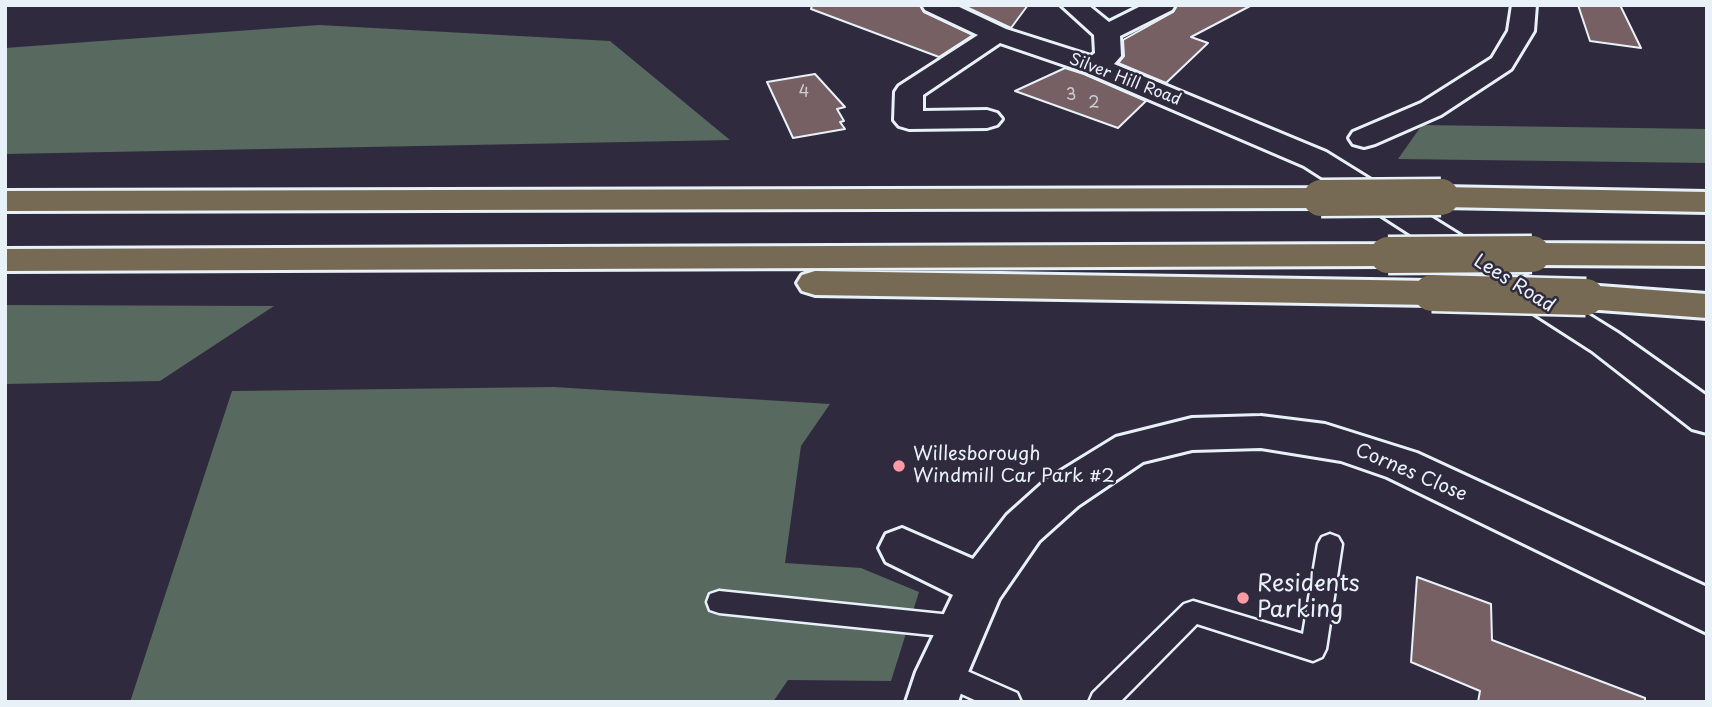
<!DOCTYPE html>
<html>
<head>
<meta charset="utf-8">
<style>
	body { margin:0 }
	#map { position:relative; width:1712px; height:707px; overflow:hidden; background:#2f2a3d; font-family:"Playpen Sans",sans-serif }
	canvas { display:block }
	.frame { position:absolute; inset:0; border:7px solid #e8f1f8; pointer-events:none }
</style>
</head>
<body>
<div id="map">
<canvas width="1712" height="707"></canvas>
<div class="frame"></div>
</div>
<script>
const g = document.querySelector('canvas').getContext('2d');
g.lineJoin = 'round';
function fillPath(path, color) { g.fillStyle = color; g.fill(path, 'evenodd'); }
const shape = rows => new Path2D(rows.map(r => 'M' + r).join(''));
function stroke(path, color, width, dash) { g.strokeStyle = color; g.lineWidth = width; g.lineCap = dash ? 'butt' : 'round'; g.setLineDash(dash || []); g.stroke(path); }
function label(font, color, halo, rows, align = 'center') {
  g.font = font + ' "Playpen Sans",sans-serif'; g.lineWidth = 5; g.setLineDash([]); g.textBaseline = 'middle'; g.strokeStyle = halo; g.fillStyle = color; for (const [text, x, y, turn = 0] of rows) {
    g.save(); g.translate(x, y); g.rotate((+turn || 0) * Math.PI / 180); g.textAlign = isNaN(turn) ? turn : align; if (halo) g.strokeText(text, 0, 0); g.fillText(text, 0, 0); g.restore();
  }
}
fillPath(shape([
	[319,25,610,41,730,140,5,154,5,48],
	[1422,125,1707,129,1707,163,1398,159],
	[5,305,274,306,160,381,5,384],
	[554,387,830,404,801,446,785,563,861,568,919,592,891,681,788,680,773,702,130,702,232,391]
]), '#586960');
const building = shape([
	[812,5,920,5,924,12,973,35,939,57,811,9,812,5],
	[962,5,1028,5,1011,28,962,5],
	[1177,5,1252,5,1191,37,1208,43,1166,83,1118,63,1124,56,1123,40,1173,12,1177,5],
	[1578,5,1620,5,1641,48,1590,41,1578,5],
	[1065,68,1084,74,1146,101,1118,128,1015,91,1065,68],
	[815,74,845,107,837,109,844,121,840,122,845,129,793,138,767,82,815,74],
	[1417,577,1491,604,1492,640,1645,698,1645,702,1478,702,1480,691,1411,662,1417,577]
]);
fillPath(building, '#766064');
stroke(building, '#e8f1f8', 2);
const lane = shape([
	[1330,534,1338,537,1342,544,1326,649,1322,657,1313,661,1197,624,1120,702,1089,702,1093,693,1184,604,1193,601,1303,634,1318,544,1322,537,1330,534],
	[719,591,961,616,970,619,973,627,970,635,961,638,719,613,710,610,707,602,710,594,719,591],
	[942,660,1017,693,1021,702,979,702,933,681,929,672,933,663,942,660]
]);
const street = shape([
	[922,5,955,5,1006,29,1091,56,1095,53,1094,35,1061,5,1088,5,1109,22,1143,5,1175,5,1172,10,1120,36,1121,56,1114,64,1326,152,1618,333,1707,396,1707,433,1692,429,1592,351,1304,166,1085,72,1000,43,923,95,923,111,987,110,997,113,1002,119,997,125,987,128,909,129,899,126,894,120,895,92,899,86,978,35,925,10,922,5],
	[1512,5,1536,5,1534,31,1511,69,1441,115,1375,144,1364,147,1353,144,1349,138,1353,132,1421,103,1492,58,1508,31,1512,5],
	[1261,416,1325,424,1417,453,1707,587,1707,633,1387,477,1341,461,1261,448,1192,450,1143,462,1078,506,1039,541,999,599,968,672,958,702,906,702,916,672,953,595,886,562,879,548,886,534,902,528,973,559,1007,515,1046,480,1116,437,1192,418,1261,416]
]);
const highway = shape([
	[1441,187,1707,192,1707,212,1441,207,1430,204,1425,197,1430,190,1441,187],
	[1321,188,1332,191,1337,198,1332,205,1321,208,5,211,5,191,1321,188],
	[1532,243,1707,244,1707,266,1532,265,1520,262,1515,254,1520,246,1532,243],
	[1388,244,1400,247,1405,255,1400,263,1388,266,5,271,5,249,1388,244],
	[815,271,1432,281,1445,285,1450,293,1445,301,1432,305,815,295,802,291,797,283,802,275,815,271],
	[1586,285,1707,294,1707,318,1586,309,1573,306,1568,297,1573,288,1586,285]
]);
stroke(lane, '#e8f1f8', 5);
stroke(street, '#e8f1f8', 6);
stroke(highway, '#e8f1f8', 6);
fillPath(lane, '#2f2a3d');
fillPath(street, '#2f2a3d');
fillPath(highway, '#776a54');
const highwayBridge = shape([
	[1321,198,1441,197],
	[1388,255,1532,254],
	[1432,293,1586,297]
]);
stroke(highwayBridge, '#e8f1f8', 41, []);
stroke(highwayBridge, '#776a54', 36);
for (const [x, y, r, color] of [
	[899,466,7,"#ff9aa2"],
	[1243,598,7,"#ff9aa2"]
]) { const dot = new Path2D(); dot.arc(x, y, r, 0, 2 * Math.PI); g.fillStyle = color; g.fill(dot); stroke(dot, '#2f2a3d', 2.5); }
label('16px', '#e8f1f8', '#2f2a3d', [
	["Silver Hill Road",1125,80,21]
]);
label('16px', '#cccdd3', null, [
	["4",804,93],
	["3",1071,96],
	["2",1094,104]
]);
label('19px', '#e8f1f8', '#2f2a3d', [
	["Lees Road",1514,284,32],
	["Cornes Close",1411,473,23]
]);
label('19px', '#e8f1f8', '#2f2a3d', [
	["Willesborough",913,455],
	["Windmill Car Park #2",913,477]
], 'left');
label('23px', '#e8f1f8', '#2f2a3d', [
	["Residents",1257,585],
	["Parking",1257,611]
], 'left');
</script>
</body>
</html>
